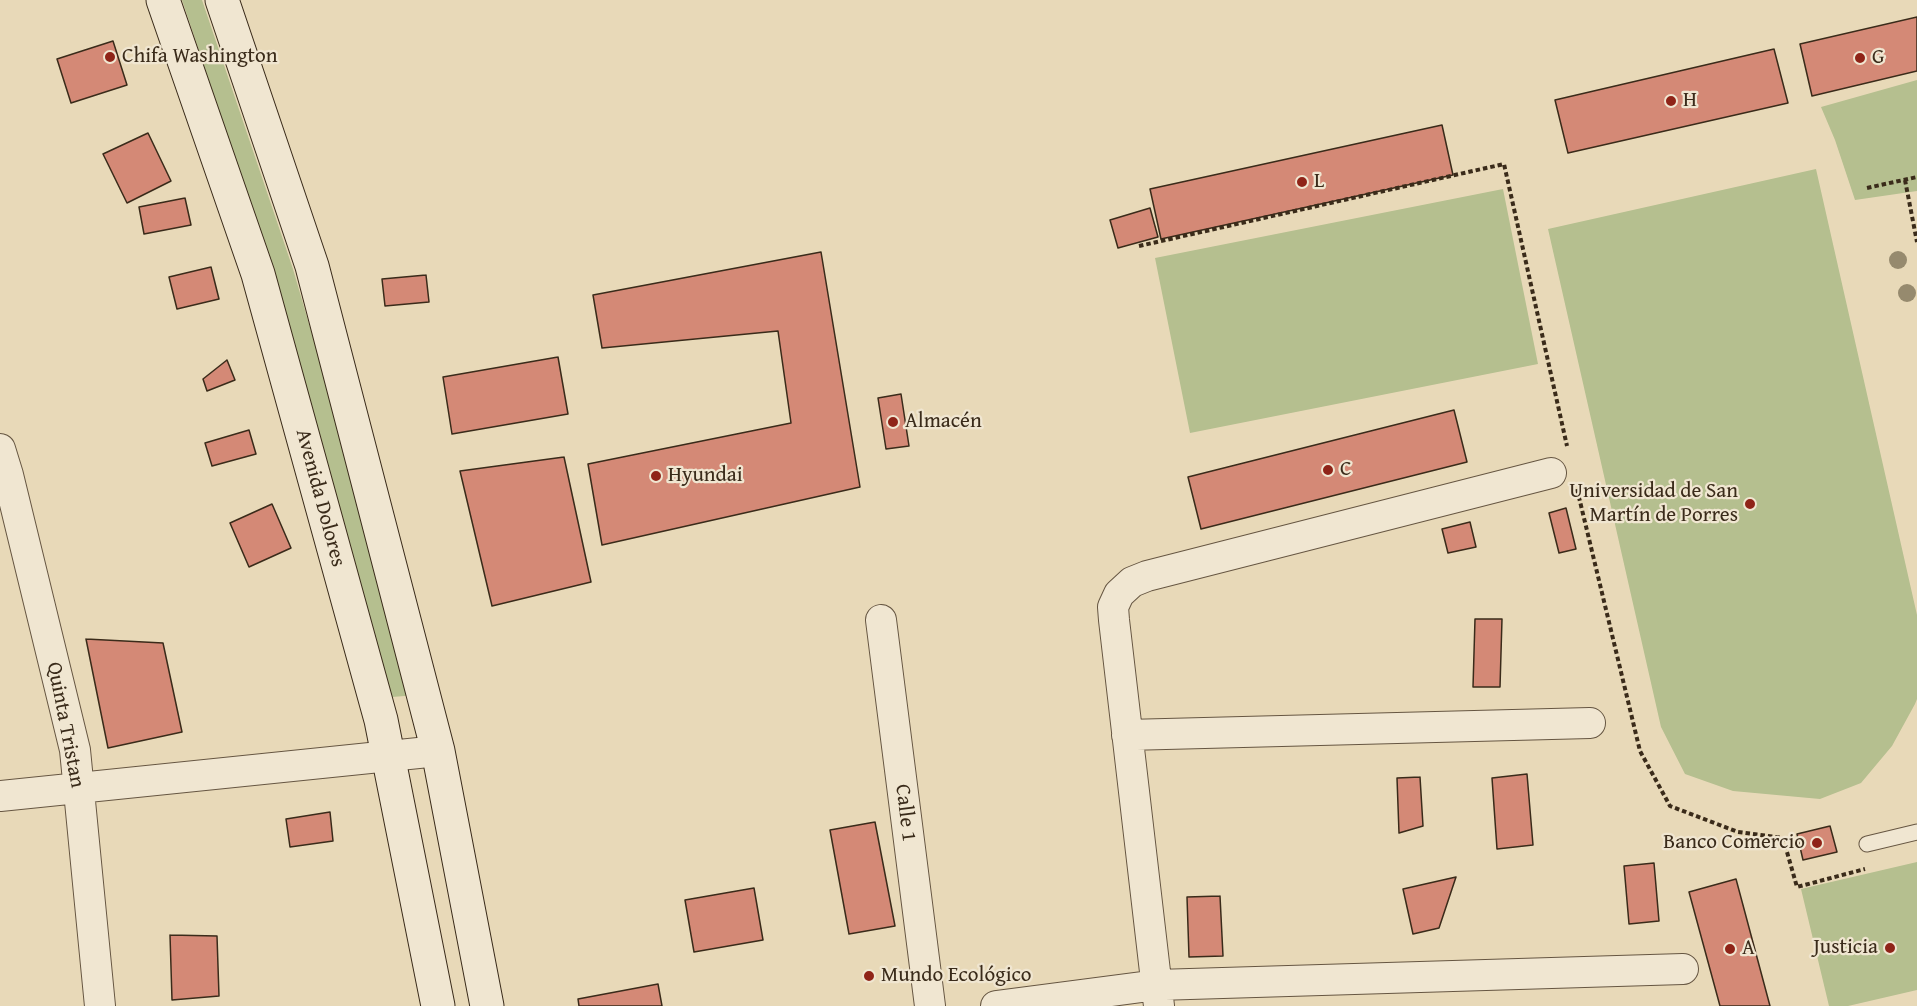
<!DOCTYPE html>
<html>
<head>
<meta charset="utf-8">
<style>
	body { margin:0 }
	canvas { display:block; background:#e8d9b8 }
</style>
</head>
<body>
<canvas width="1917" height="1006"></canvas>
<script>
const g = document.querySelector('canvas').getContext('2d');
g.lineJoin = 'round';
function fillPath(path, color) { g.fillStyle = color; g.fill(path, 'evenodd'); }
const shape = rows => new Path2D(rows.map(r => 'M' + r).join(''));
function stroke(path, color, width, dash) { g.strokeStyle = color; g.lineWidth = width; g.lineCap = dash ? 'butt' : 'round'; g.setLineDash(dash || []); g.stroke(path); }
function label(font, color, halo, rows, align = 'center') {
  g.font = font + ' "Gentium Book Plus",serif'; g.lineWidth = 4.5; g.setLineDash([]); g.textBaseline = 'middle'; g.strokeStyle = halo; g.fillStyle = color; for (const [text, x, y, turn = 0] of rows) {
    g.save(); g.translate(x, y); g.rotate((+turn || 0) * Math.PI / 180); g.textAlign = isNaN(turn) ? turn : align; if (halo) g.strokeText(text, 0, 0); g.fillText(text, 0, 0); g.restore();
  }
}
fillPath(shape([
	[182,0,202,0,293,269,417,695,392,697,273,272],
	[1917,80,1917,191,1855,200,1835,140,1821,107],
	[1816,169,1917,615,1917,699,1915,704,1892,746,1861,783,1820,799,1733,791,1685,774,1661,727,1548,229],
	[1503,189,1538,364,1190,433,1155,258],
	[1917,862,1917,990,1848,1006,1829,1006,1801,889]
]), '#b5bf8f');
const building = shape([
	[1917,17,1917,71,1812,96,1800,44,1917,17],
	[113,41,127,85,71,103,57,59,113,41],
	[1774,49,1788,103,1568,153,1555,100,1774,49],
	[1442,125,1453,175,1161,239,1150,189,1442,125],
	[148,133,171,181,127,203,103,154,148,133],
	[185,198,191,225,144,234,139,207,185,198],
	[1150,208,1158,237,1118,248,1110,220,1150,208],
	[821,252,860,487,602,545,588,464,791,423,778,331,602,348,593,295,821,252],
	[211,267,219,299,177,309,169,277,211,267],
	[426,275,429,302,385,306,382,279,426,275],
	[558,357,568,414,452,434,443,377,558,357],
	[227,360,235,380,207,391,203,379,227,360],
	[901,394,909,446,886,449,878,398,901,394],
	[1454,410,1467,462,1201,529,1188,477,1454,410],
	[249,430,256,454,212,466,205,443,249,430],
	[564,457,591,582,492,606,460,471,564,457],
	[272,504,291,548,249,567,230,523,272,504],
	[1566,508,1576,549,1559,553,1549,513,1566,508],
	[1470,522,1476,547,1448,553,1442,529,1470,522],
	[1475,619,1502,619,1500,687,1473,687,1475,619],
	[86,639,163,643,182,732,108,748,86,639],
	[1527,774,1533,845,1497,849,1492,778,1527,774],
	[1420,777,1423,826,1399,833,1397,778,1420,777],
	[330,812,333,841,290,847,286,819,330,812],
	[875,822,895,926,849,934,830,830,875,822],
	[1830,826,1837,852,1803,860,1797,834,1830,826],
	[1654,863,1659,921,1629,924,1624,866,1654,863],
	[1456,877,1439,928,1413,934,1403,889,1456,877],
	[1736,879,1770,1006,1720,1006,1689,892,1736,879],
	[754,888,763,940,694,952,685,900,754,888],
	[1220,896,1223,956,1189,957,1187,897,1220,896],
	[170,935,217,936,219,996,172,1000,170,935],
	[658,984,662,1006,579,1006,578,999,658,984]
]);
fillPath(building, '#d48976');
stroke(building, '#3a2b1a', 1.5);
const service = shape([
	[1867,844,1917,832]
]);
const minor = shape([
	[0,449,8,475,75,750,100,1006],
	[881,620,930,1006],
	[1127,735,1590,723],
	[0,796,438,751],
	[996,1006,1157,985,1683,969],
	[1159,1006,1114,620,1113,607,1119,594,1132,582,1147,576,1551,473]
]);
const secondary = shape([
	[163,0,258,274,381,720,438,1006],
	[222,0,312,266,438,751,487,1006]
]);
stroke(service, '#665642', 17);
stroke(minor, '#665642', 32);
stroke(secondary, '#3a2b1a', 35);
stroke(shape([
	[1905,180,1917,242],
	[1867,188,1917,177],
	[1139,246,1504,164,1567,446],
	[1577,489,1640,751,1670,806,1738,832,1783,838,1797,887,1865,869]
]), '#3a2b1a', 4, [4.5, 3]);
stroke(service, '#f0e6d1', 15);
stroke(minor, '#f0e6d1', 30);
stroke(secondary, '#f0e6d1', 33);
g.fillStyle = '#968a6e';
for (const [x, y] of [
	[1898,260],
	[1907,293]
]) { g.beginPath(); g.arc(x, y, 9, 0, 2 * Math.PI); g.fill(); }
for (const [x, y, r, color] of [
	[110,57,6,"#8f2418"],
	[1860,58,6,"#8f2418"],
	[1671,101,6,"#8f2418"],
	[1302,182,6,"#8f2418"],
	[893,422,6,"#8f2418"],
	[1328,470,6,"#8f2418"],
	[656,476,6,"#8f2418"],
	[1750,504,6,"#8f2418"],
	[1817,843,6,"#8f2418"],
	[1890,948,6,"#8f2418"],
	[1730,949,6,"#8f2418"],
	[869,976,6,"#8f2418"]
]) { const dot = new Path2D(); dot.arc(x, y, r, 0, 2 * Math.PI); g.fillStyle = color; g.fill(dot); stroke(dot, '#f0e6d1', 2); }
label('21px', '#3a2b1a', '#f0e6d1', [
	["Chifa Washington",122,57],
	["G",1872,58],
	["H",1683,101],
	["L",1314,182],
	["Almacén",905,422],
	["C",1340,470],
	["Hyundai",668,476],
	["Universidad de San",1738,492,"right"],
	["Martín de Porres",1738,516,"right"],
	["Banco Comercio",1805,843,"right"],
	["Justicia",1878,948,"right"],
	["A",1742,949],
	["Mundo Ecológico",881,976]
], 'left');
label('21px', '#3a2b1a', '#f0e6d1', [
	["Avenida Dolores",320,498,75],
	["Quinta Tristan",65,725,79],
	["Calle 1",905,813,83]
]);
</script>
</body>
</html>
